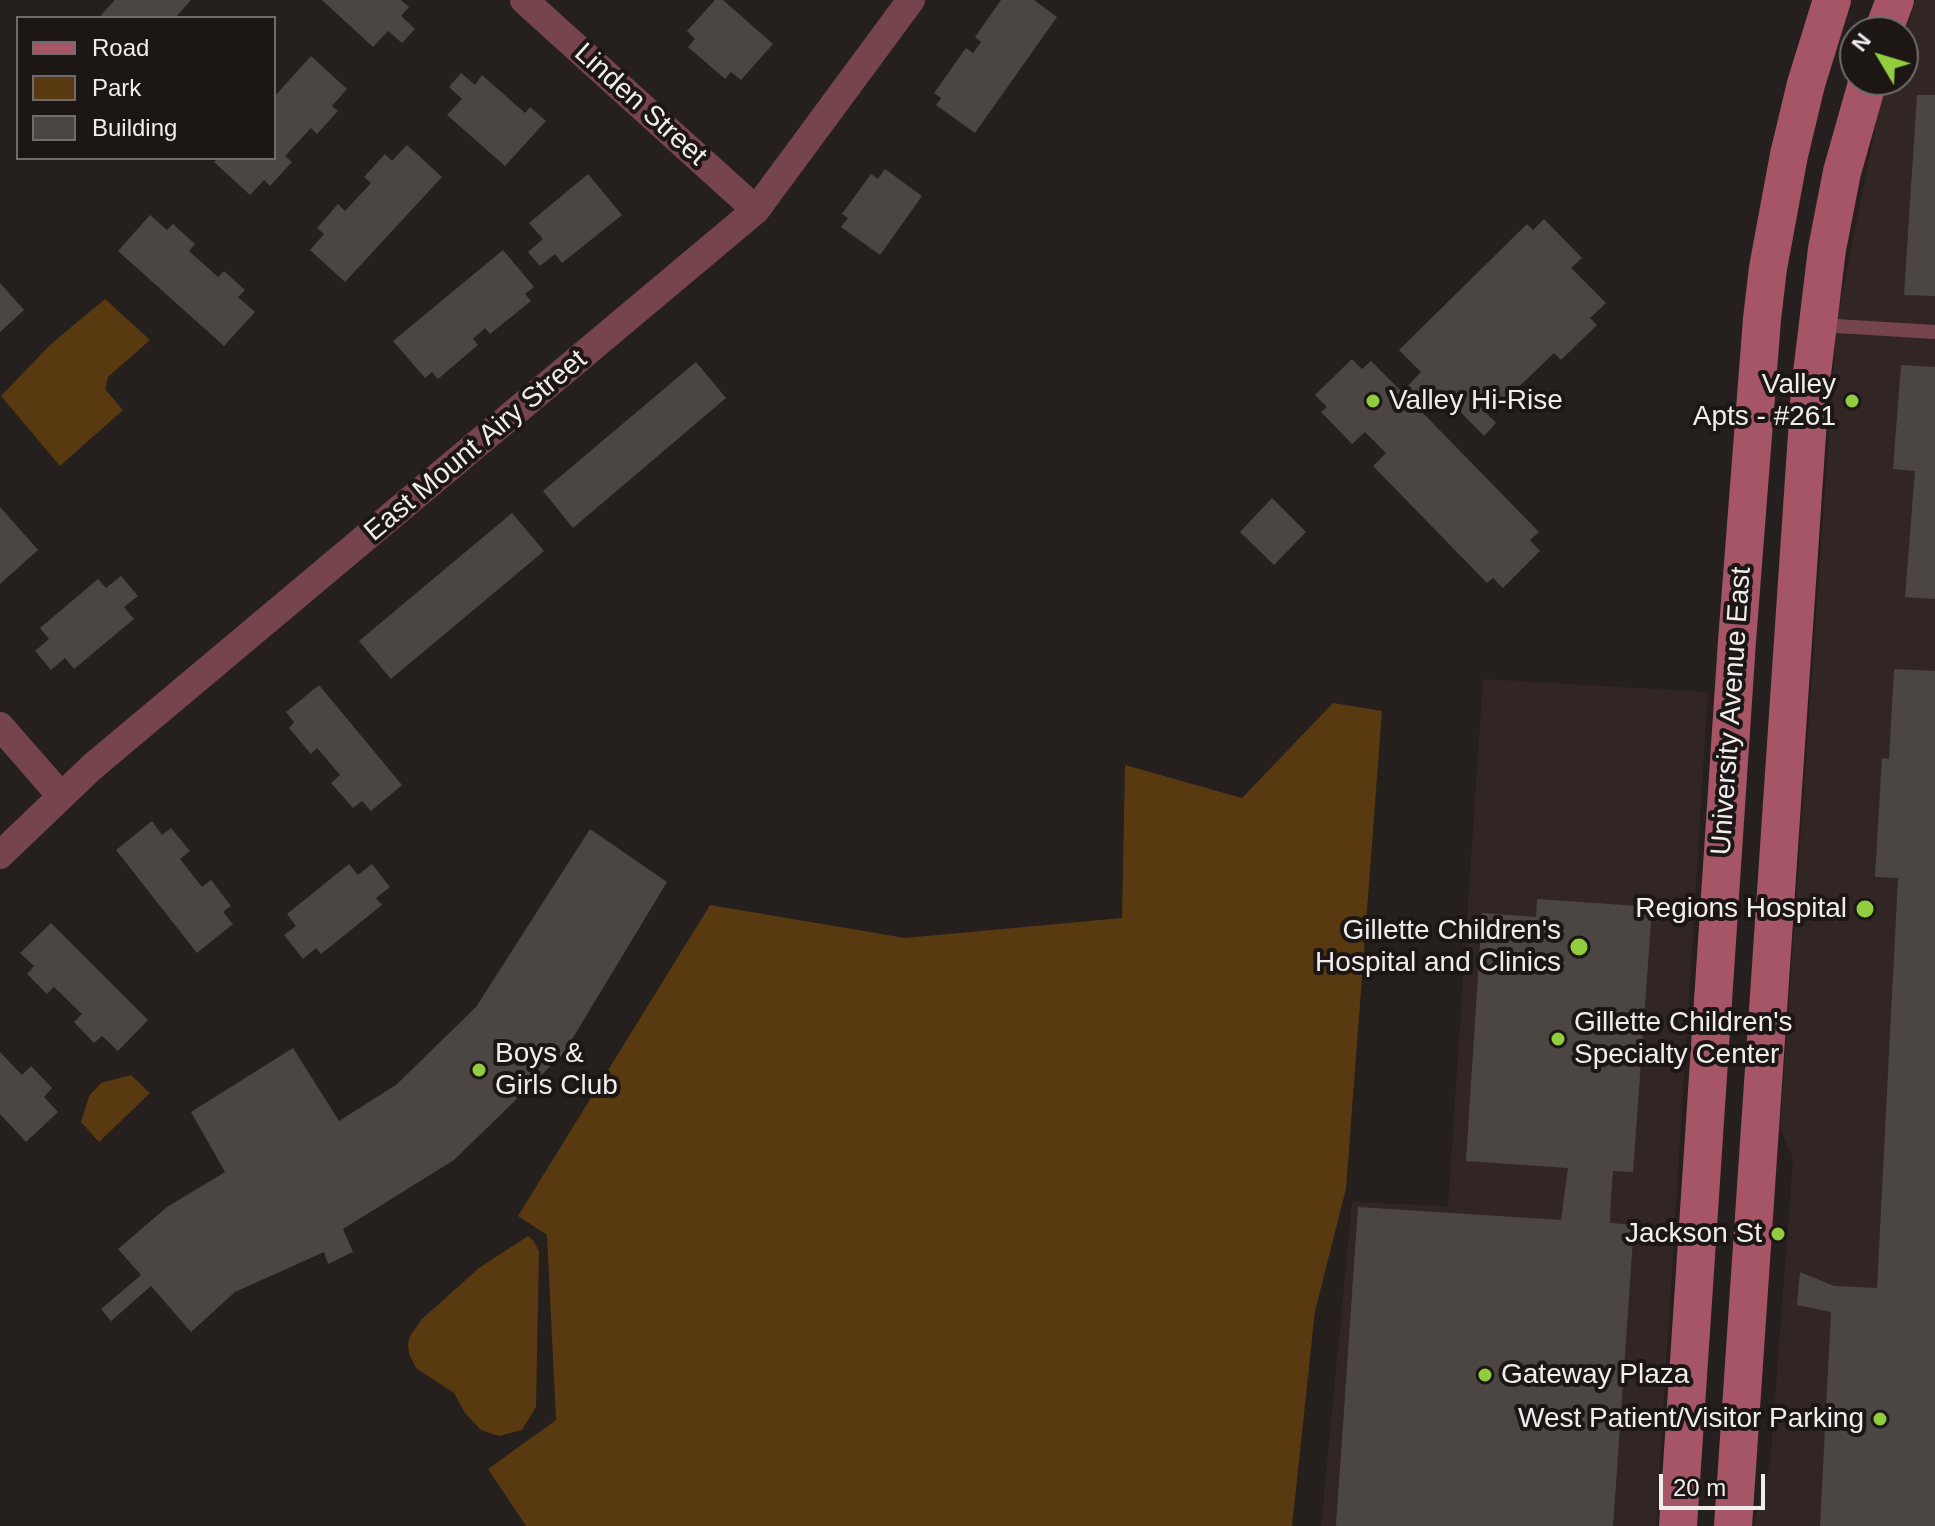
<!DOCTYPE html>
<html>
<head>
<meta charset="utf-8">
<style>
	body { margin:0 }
	#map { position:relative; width:1935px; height:1526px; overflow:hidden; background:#251f1e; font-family:Helvetica,sans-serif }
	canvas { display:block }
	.legend { position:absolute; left:16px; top:16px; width:260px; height:144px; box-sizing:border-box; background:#1c1615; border:2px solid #716c6b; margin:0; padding:10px 14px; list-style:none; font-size:24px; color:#f1edec }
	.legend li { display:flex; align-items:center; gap:16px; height:40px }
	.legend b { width:40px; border:2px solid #716c6b }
	.north { position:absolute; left:1839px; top:16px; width:80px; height:80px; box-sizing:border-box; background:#1c1615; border:2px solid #716c6b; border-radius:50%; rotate:308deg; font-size:22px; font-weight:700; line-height:32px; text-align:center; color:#f1edec }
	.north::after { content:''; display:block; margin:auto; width:28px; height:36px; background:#91cd3f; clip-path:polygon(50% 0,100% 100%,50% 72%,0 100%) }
	.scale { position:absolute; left:1659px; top:1474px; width:106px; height:36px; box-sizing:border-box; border:4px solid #f1edec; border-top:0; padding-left:10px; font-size:24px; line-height:28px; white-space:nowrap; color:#f1edec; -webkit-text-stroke:6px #1c1615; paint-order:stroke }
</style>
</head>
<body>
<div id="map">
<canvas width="1935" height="1526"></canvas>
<ul class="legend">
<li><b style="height:10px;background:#a55566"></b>Road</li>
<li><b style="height:22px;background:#59390f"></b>Park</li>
<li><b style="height:22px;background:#4c4643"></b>Building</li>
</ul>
<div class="north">N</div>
<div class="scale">20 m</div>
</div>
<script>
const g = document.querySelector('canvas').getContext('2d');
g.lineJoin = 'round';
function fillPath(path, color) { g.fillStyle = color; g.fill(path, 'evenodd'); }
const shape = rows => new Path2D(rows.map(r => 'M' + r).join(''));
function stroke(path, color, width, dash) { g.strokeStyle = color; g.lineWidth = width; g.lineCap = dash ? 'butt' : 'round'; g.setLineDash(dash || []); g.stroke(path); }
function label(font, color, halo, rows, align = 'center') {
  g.font = font + ' Helvetica,sans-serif'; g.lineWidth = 8; g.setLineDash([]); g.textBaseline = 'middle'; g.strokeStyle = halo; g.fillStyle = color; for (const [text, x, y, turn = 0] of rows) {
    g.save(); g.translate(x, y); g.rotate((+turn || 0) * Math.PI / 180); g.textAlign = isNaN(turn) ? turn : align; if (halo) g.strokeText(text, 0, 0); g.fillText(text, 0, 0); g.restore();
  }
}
fillPath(shape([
	[1916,0,1935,0,1935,1526,1753,1526,1770,1465,1793,1159,1780,1128,1837,319,1881,98,1887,80,1903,80,1903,37],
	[1483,679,1708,692,1656,1526,1321,1526,1352,1202,1448,1206]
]), '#322624');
fillPath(shape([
	[105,299,150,340,108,377,105,389,123,410,60,466,1,396,51,344],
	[1333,703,1382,711,1346,1189,1315,1311,1292,1526,526,1526,488,1469,556,1420,547,1235,518,1216,710,905,905,938,1122,918,1125,765,1242,798],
	[131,1075,150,1093,99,1142,81,1122,89,1096,101,1083],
	[528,1236,533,1240,539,1251,536,1407,522,1430,499,1436,481,1430,465,1413,454,1393,416,1368,409,1354,408,1344,410,1336,422,1319,479,1268]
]), '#59390f');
fillPath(shape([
	[115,0,191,0,175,18,104,18,101,15],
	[322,0,401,0,409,7,401,16,415,29,402,43,388,31,373,47],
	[715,0,723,0,773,44,741,80,731,72,725,79,688,47,695,39,687,31],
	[1001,0,1034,0,1057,17,975,133,936,105,941,98,934,93,966,48,973,53,981,42,975,37],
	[311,56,347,89,332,106,338,111,317,134,311,128,285,156,292,162,270,186,264,180,250,195,214,162,218,158,274,158,274,97],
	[461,73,475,85,482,75,525,113,530,107,546,121,505,166,447,115,462,99,449,87],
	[1917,95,1935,95,1935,296,1904,295],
	[407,145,442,177,345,282,310,250,324,234,317,228,338,204,345,211,371,183,364,177,385,154,392,161],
	[885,169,922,196,880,255,841,227,848,218,842,214,871,174,878,179],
	[588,174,622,215,562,263,555,254,540,266,528,252,543,239,529,223],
	[150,215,167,230,173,224,195,244,189,251,218,277,224,271,245,290,238,297,255,312,224,346,118,251],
	[1544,219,1582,258,1571,268,1606,303,1590,318,1597,325,1561,360,1554,353,1504,401,1492,389,1477,404,1496,423,1484,436,1438,389,1418,408,1539,532,1530,540,1540,551,1503,588,1493,578,1487,583,1373,466,1386,453,1365,432,1352,444,1321,412,1327,407,1315,395,1352,359,1362,369,1371,361,1402,392,1421,372,1399,350,1527,224,1533,230],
	[503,250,534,287,525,294,531,301,490,334,485,328,473,339,478,345,438,379,432,372,425,378,393,341],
	[0,283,24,310,0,332],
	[696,362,726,398,573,528,543,491],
	[1901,365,1935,367,1935,599,1905,597,1915,471,1893,469],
	[1272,498,1306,532,1274,565,1240,532],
	[0,507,38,550,0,584],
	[512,513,544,551,391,679,359,641],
	[121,576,138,596,124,607,134,619,74,669,65,658,51,670,35,651,49,639,40,628,98,579,106,588],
	[1894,669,1935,671,1935,1526,1820,1526,1831,1312,1797,1305,1800,1272,1834,1286,1877,1288,1898,878,1875,877,1882,758,1889,759],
	[319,685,402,785,371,811,362,801,353,808,331,783,340,775,317,748,311,754,289,728,294,722,286,712],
	[152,821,162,835,171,828,190,851,180,859,202,887,211,880,231,906,223,912,233,924,197,953,116,850],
	[590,829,667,882,563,1054,454,1160,343,1229,353,1252,328,1264,324,1252,235,1292,191,1332,151,1286,111,1321,101,1309,141,1275,118,1249,167,1207,225,1172,191,1112,293,1048,339,1121,396,1085,476,1007],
	[349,864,358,875,372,864,390,887,376,898,382,905,321,954,316,948,303,959,284,935,296,926,287,914],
	[1537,899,1652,907,1633,1172,1613,1171,1611,1196,1610,1223,1634,1225,1613,1526,1336,1526,1358,1207,1561,1220,1568,1168,1466,1161,1482,913,1536,917],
	[51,923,148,1020,118,1051,102,1036,94,1043,74,1022,82,1014,54,987,47,994,27,974,34,966,20,953],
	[0,1052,22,1075,31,1066,52,1088,44,1097,58,1112,26,1142,0,1114]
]), '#4c4643');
stroke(shape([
	[1820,325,1935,332]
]), '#76444d', 14);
stroke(shape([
	[524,0,756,210],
	[0,726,61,796],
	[0,855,92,767,756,210,911,0]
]), '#76444d', 28);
stroke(shape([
	[1883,32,1895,0],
	[1678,1526,1737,641,1762,319,1768,268,1789,155,1806,84,1832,0],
	[1733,1526,1810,390,1827,249,1842,172,1868,80]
]), '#a55566', 38);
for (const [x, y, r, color] of [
	[1373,401,8,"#91cd3f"],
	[1852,401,8,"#91cd3f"],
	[1865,909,10,"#91cd3f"],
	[1579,947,10,"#91cd3f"],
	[1558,1039,8,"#91cd3f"],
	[479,1070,8,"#91cd3f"],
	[1778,1234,8,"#91cd3f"],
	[1485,1375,8,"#91cd3f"],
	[1880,1419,8,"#91cd3f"]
]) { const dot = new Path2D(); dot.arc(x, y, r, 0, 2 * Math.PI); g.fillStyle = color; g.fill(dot); stroke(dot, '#1c1615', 3); }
label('28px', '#f1edec', '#1c1615', [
	["Linden Street",640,105,42],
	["East Mount Airy Street",476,446,-40],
	["University Avenue East",1732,711,-86]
]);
label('28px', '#f1edec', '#1c1615', [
	["Valley",1836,385],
	["Apts - #261",1836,417],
	["Valley Hi-Rise",1389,401,"left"],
	["Regions Hospital",1847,909],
	["Gillette Children's",1561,931],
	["Hospital and Clinics",1561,963],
	["Gillette Children's",1574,1023,"left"],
	["Specialty Center",1574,1055,"left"],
	["Boys &",495,1054,"left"],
	["Girls Club",495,1086,"left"],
	["Jackson St",1762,1234],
	["Gateway Plaza",1501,1375,"left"],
	["West Patient/Visitor Parking",1864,1419]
], 'right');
</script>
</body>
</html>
